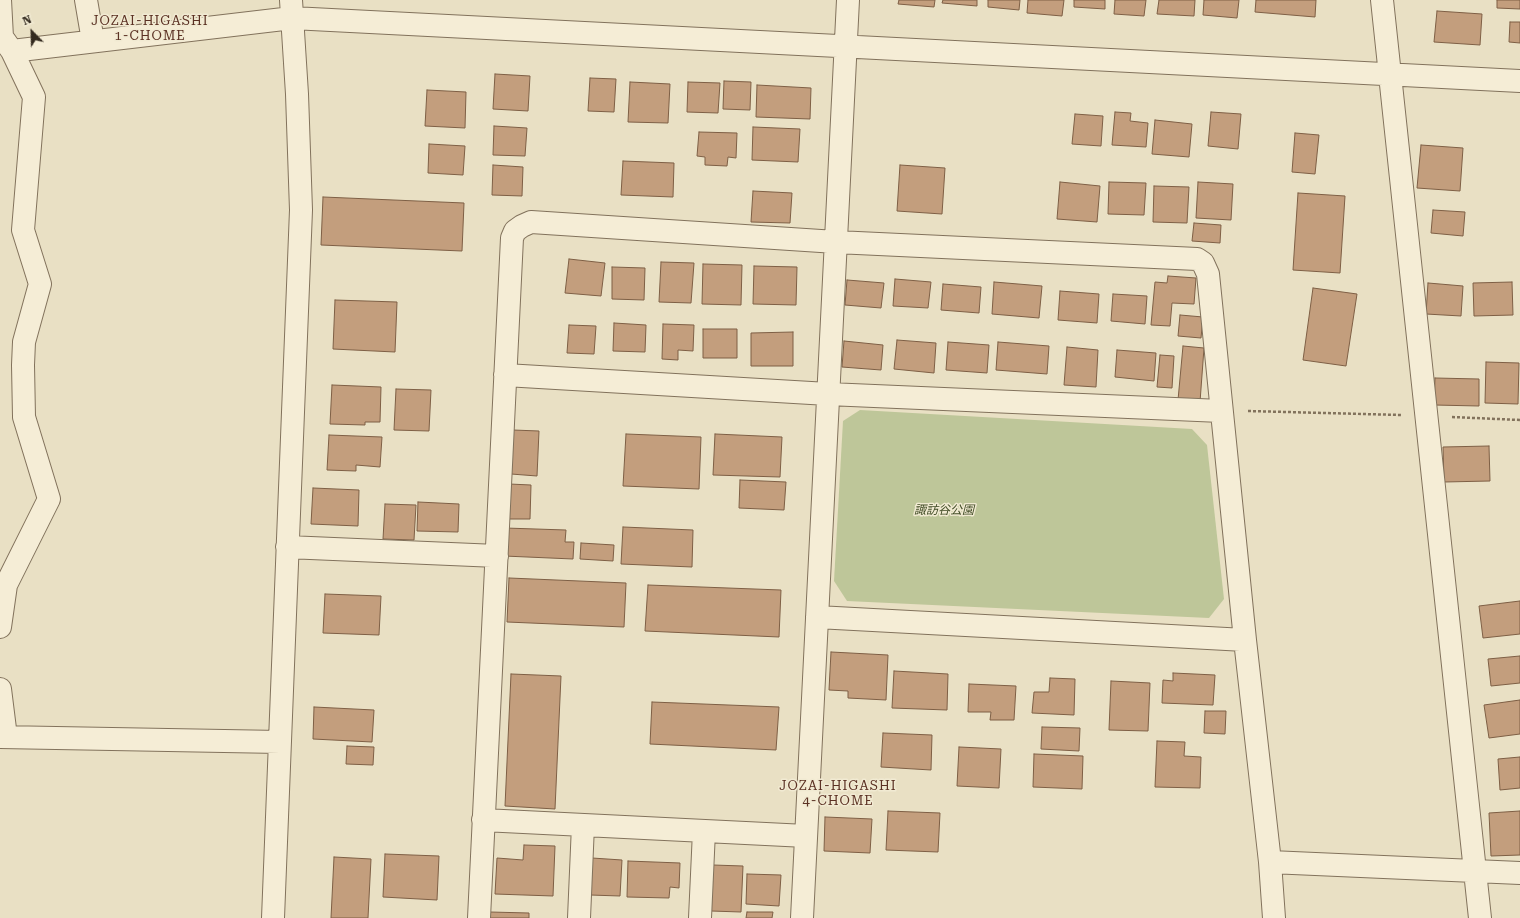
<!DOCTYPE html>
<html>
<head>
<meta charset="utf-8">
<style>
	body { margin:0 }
	#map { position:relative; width:1520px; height:918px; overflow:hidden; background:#e9e0c4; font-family:"Roboto Serif",serif }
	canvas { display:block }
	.north { position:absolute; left:12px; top:12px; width:40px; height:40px; -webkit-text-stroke:3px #f1ead2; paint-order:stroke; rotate:337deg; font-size:11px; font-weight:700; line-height:16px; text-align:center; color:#332a1f }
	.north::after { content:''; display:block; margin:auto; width:14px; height:18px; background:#332a1f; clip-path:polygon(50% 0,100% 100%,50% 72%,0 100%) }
</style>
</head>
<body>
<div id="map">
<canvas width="1520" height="918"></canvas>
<div class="north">N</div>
</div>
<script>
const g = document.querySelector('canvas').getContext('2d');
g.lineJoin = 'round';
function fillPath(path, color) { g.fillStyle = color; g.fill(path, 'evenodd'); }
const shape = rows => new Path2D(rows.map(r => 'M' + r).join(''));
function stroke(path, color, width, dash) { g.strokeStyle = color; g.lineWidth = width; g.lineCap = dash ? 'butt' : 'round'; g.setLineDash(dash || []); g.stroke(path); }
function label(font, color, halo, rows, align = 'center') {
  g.font = font + ' "Roboto Serif","Noto Sans JP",serif'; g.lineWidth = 3; g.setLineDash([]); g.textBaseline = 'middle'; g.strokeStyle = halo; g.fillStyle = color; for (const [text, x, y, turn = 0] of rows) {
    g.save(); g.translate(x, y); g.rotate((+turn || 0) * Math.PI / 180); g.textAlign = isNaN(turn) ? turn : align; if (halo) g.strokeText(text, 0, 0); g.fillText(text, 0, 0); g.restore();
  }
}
fillPath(shape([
	[860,410,1192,429,1207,445,1224,599,1209,618,847,601,834,581,843,421]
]), '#bec699');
const building = shape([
	[899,0,935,0,934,7,898,4,899,0],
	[943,0,977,0,977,6,942,3,943,0],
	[988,0,1020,0,1019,10,988,7,988,0],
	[1028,0,1064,0,1062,16,1027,13,1028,0],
	[1074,0,1105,0,1105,9,1074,7,1074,0],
	[1115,0,1146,0,1144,16,1114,14,1115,0],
	[1159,0,1195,0,1194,16,1157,14,1159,0],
	[1204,0,1239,0,1237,18,1203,15,1204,0],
	[1256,0,1316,0,1315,17,1255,12,1256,0],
	[1497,0,1520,0,1520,9,1497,8,1497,0],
	[1437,11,1482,14,1480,45,1434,42,1437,11],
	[1510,22,1520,22,1520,43,1509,42,1510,22],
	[495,74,530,76,528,111,493,109,495,74],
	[590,78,616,79,614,112,588,111,590,78],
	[724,81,751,82,750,110,723,109,724,81],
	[630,82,670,84,668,123,628,122,630,82],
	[688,82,720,83,718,113,687,112,688,82],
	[757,85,811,88,810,119,756,117,757,85],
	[427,90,466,92,465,128,425,126,427,90],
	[1115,112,1131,113,1130,121,1148,123,1146,147,1112,145,1115,112],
	[1211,112,1241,114,1238,149,1208,146,1211,112],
	[1075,114,1103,116,1101,146,1072,144,1075,114],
	[1155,120,1192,124,1189,157,1152,154,1155,120],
	[494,126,527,128,525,156,493,155,494,126],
	[753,127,800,129,798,162,752,160,753,127],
	[699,132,737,133,736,158,728,157,727,166,705,165,705,157,697,156,699,132],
	[1295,133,1319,135,1315,174,1292,172,1295,133],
	[429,144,465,146,463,175,428,173,429,144],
	[1421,145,1463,148,1460,191,1417,188,1421,145],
	[623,161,674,163,673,197,621,195,623,161],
	[493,165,523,167,522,196,492,195,493,165],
	[900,165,945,168,942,214,897,211,900,165],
	[1060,182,1100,186,1097,222,1057,219,1060,182],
	[1109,182,1146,183,1144,215,1108,214,1109,182],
	[1198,182,1233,184,1231,220,1196,218,1198,182],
	[1154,186,1189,187,1187,223,1153,222,1154,186],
	[753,191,792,193,790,223,751,222,753,191],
	[1298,193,1345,196,1340,273,1293,270,1298,193],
	[323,197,464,203,462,251,321,245,323,197],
	[1433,210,1465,212,1463,236,1431,233,1433,210],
	[1194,223,1221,225,1220,243,1192,241,1194,223],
	[569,259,605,263,601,296,565,293,569,259],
	[661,262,694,263,691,303,659,302,661,262],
	[703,264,742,265,741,305,702,304,703,264],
	[754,266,797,267,796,305,753,304,754,266],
	[612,267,645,268,644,300,612,299,612,267],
	[1168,276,1196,278,1194,304,1172,303,1170,326,1151,325,1155,282,1167,283,1168,276],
	[895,279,931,282,928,308,893,306,895,279],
	[847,280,884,283,881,308,845,305,847,280],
	[994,282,1042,286,1039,318,992,314,994,282],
	[1512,282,1513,315,1474,316,1473,283,1512,282],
	[1428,283,1463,286,1461,316,1426,314,1428,283],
	[943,284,981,287,979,313,941,310,943,284],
	[1313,288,1357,294,1346,366,1303,360,1313,288],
	[1060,291,1099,294,1097,323,1058,320,1060,291],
	[1113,294,1147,296,1145,324,1111,321,1113,294],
	[335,300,397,302,395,352,333,349,335,300],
	[1180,315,1203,317,1201,338,1178,336,1180,315],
	[614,323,646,325,645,352,613,351,614,323],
	[663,324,694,325,693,351,678,350,678,360,662,359,663,324],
	[569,325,596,326,594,354,567,353,569,325],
	[703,329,737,329,737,358,703,358,703,329],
	[793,332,793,366,751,366,751,333,793,332],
	[897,340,936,343,934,373,894,369,897,340],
	[844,341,883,345,881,370,842,367,844,341],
	[948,342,989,345,987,373,946,370,948,342],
	[998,342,1049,346,1047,374,996,370,998,342],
	[1183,346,1204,348,1200,402,1178,400,1183,346],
	[1067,347,1098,350,1096,387,1064,385,1067,347],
	[1117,350,1156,353,1154,381,1115,377,1117,350],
	[1160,355,1174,356,1172,388,1157,387,1160,355],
	[1486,362,1519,363,1518,404,1485,403,1486,362],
	[1435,378,1479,379,1479,406,1434,405,1435,378],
	[332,385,381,387,380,422,365,422,365,425,330,424,332,385],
	[396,389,431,390,429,431,394,430,396,389],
	[513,430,539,431,537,476,511,474,513,430],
	[626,434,701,437,699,489,623,486,626,434],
	[715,434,782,437,780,477,713,475,715,434],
	[329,435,382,437,380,467,356,465,356,471,327,470,329,435],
	[1489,446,1490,481,1444,482,1443,447,1489,446],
	[740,480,786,482,784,510,739,508,740,480],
	[509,484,531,485,530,519,507,519,509,484],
	[313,488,359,490,358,526,311,524,313,488],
	[418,502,459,504,458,532,417,531,418,502],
	[385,504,416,505,414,540,383,539,385,504],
	[623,527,693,530,692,567,621,564,623,527],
	[505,528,566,530,565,542,574,542,573,559,504,556,505,528],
	[581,543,614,545,613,561,580,559,581,543],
	[509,578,626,583,624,627,507,622,509,578],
	[648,585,781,590,779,637,645,631,648,585],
	[325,594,381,596,379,635,323,633,325,594],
	[1520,601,1520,634,1483,638,1479,606,1520,601],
	[831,652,888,655,886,700,848,698,848,691,829,690,831,652],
	[1520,656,1520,683,1491,686,1488,659,1520,656],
	[894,671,948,674,947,710,892,708,894,671],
	[1173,673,1215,675,1213,705,1162,703,1163,680,1173,681,1173,673],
	[511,674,561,676,555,809,505,806,511,674],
	[1050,678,1075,679,1074,715,1032,713,1034,692,1049,692,1050,678],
	[1111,681,1150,683,1148,731,1109,730,1111,681],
	[969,684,1016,686,1014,720,990,720,991,712,968,712,969,684],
	[1520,700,1520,734,1489,738,1484,705,1520,700],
	[652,702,779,707,776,750,650,744,652,702],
	[314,707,374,710,372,742,313,739,314,707],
	[1205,711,1226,711,1225,734,1204,733,1205,711],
	[1042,727,1080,728,1079,751,1041,749,1042,727],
	[883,733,932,735,931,770,881,767,883,733],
	[1157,741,1185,742,1184,756,1201,757,1200,788,1155,787,1157,741],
	[347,746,374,747,373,765,346,764,347,746],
	[959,747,1001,749,999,788,957,786,959,747],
	[1034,754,1083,756,1082,789,1033,787,1034,754],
	[1520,757,1520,788,1500,790,1498,759,1520,757],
	[888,811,940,813,938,852,886,850,888,811],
	[1520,811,1520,855,1491,856,1489,813,1520,811],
	[825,817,872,819,870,853,824,851,825,817],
	[524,845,555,846,553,896,495,894,497,858,523,860,524,845],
	[385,854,439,856,437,900,383,897,385,854],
	[334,857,371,859,368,918,331,918,334,857],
	[592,858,622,860,620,896,590,895,592,858],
	[628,861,680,863,679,888,670,887,669,898,627,897,628,861],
	[713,865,743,866,741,912,711,911,713,865],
	[747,874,781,875,779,906,746,904,747,874],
	[490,912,529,913,529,918,490,918,490,912],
	[747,912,773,912,772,918,746,918,747,912]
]);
fillPath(building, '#c39e7d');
stroke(building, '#7e5f45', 1);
const minor = shape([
	[86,0,93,41],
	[1382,0,1480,918],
	[12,51,292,18,1520,81],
	[505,375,828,394,1221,411],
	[287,547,497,556],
	[817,617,1245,640],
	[0,627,6,585,49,499,24,417,23,365,24,342,40,284,23,230,34,97,12,51,2,37,0,0],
	[0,689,6,737],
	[0,737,280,742],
	[483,820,806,836],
	[1270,862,1520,873],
	[273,918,301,210,297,94,291,0],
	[479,918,512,238,515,231,522,226,531,222,836,242,1197,259,1203,263,1208,274,1245,640,1270,862,1274,918],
	[579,918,583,825],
	[700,918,704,831],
	[802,918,848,0]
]);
stroke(minor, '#82725c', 24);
stroke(shape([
	[1248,411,1401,415],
	[1452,417,1520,420]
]), '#82725c', 2.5, [3, 2]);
stroke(minor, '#f5edd6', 22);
label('italic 12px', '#424d27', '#f1ead2', [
	["諏訪谷公園",944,510]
]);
g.letterSpacing = '1px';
label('13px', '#5b3123', '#f1ead2', [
	["JOZAI-HIGASHI",150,21],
	["1-CHOME",150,36],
	["JOZAI-HIGASHI",838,786],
	["4-CHOME",838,801]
]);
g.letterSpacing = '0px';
</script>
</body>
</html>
